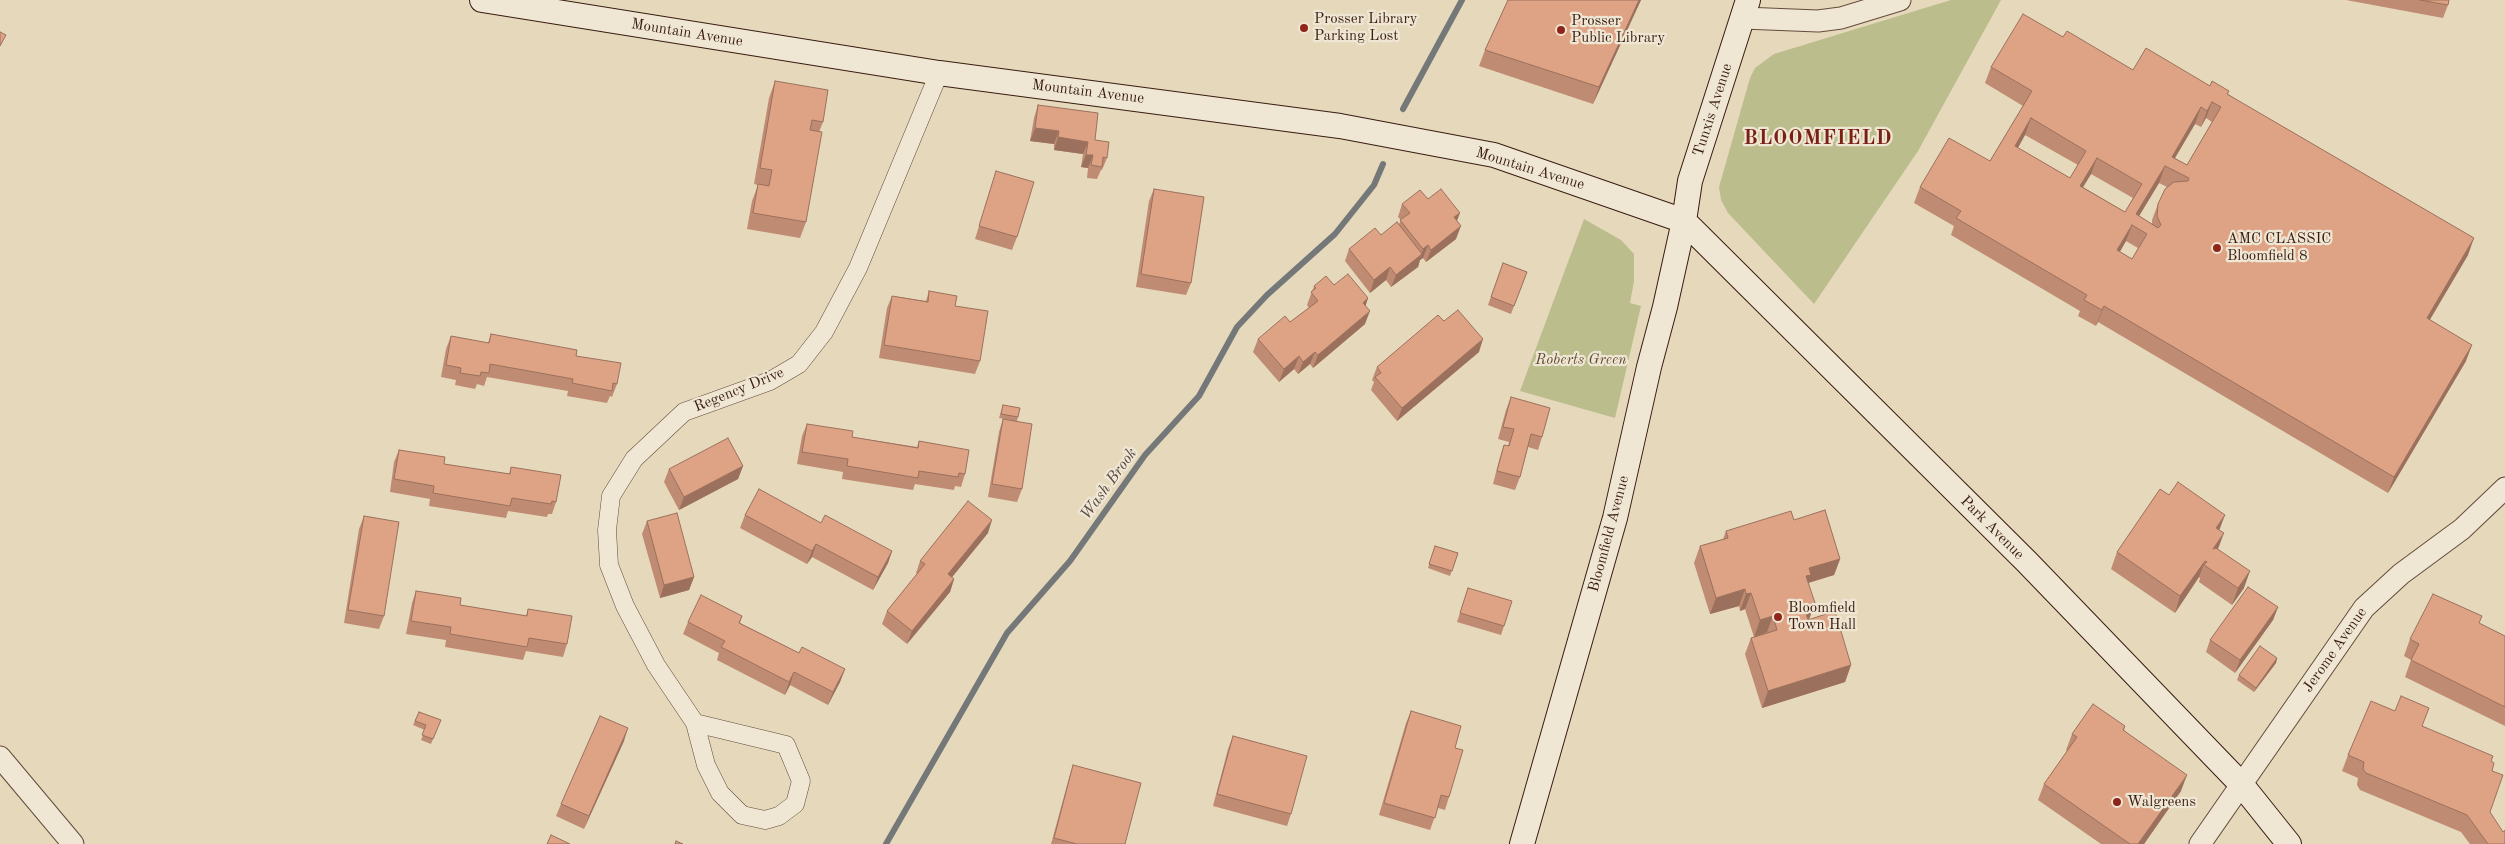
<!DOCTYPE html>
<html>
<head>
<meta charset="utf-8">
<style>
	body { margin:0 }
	canvas { display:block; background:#e6d8bb }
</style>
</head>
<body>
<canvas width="2505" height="844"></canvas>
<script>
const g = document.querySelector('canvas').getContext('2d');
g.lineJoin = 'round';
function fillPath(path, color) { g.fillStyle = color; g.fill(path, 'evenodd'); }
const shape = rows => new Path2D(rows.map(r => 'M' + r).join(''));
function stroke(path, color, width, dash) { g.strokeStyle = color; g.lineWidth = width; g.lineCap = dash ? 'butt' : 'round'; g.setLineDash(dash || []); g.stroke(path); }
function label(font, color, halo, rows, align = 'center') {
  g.font = font + ' "Old Standard TT",serif'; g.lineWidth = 4.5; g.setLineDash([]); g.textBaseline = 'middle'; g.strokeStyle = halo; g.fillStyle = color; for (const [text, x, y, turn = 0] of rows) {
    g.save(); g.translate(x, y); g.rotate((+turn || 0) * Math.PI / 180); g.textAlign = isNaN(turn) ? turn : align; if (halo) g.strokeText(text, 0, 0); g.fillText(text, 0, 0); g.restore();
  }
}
fillPath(shape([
	[1951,0,2001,0,1918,151,1814,304,1728,213,1721,200,1719,187,1750,78,1755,68,1774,54],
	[1584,219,1621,240,1634,254,1634,281,1630,303,1641,306,1615,418,1520,391]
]), '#bbbd8c');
stroke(shape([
	[1403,109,1462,0],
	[886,844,1007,633,1070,561,1145,455,1199,396,1237,327,1267,295,1335,234,1374,185,1383,164]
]), '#757878', 6);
const minor = shape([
	[695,723,786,745,801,781,795,804,779,816,765,820,742,815,720,793,706,765,695,723,656,665,625,606,609,565,607,530,611,496,634,459,684,412,770,381,799,364,824,332,858,268,939,73]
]);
const tertiary = shape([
	[1743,18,1818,21,1841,18,1900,0],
	[0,757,73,844],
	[2200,844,2364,608,2401,574,2462,529,2505,488]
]);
const secondary = shape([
	[482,0,939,73,1340,126,1494,155,1684,221,2027,562,2241,784,2289,844],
	[1522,844,1615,518,1649,367,1665,307,1684,221,1690,181,1748,0]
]);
stroke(minor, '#644b3c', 19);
stroke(tertiary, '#644b3c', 23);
stroke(secondary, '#391c11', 26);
stroke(minor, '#efe6d3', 18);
stroke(tertiary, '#efe6d3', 21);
stroke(secondary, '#efe6d3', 24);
fillPath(shape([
	[1508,0,1641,0,1593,104,1479,66,1485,50],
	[2346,0,2449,0,2448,5,2443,18],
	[2063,37,2133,70,2210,86,2229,91,2228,94,2468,255,2429,320,2466,361,2388,493,2098,322,2096,326,2078,316,2080,311,1951,235,1954,226,1914,203,1920,187,1990,161,2023,106,1985,83,1991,67],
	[2206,118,2212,122,2187,165,2175,158,2195,124,2201,127],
	[2025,135,2078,165,2070,178,2018,148],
	[2091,174,2133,198,2125,212,2083,187],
	[2159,183,2167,187,2158,204,2152,220,2152,224,2139,216],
	[2126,241,2138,248,2132,259,2120,252],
	[775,81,823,122,819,132,806,222,800,238,747,229,752,201,758,185,754,184,769,98],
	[1038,105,1095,140,1107,158,1102,170,1101,170,1097,179,1087,178,1088,168,1081,167,1083,154,1054,150,1054,144,1030,141,1034,118],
	[996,171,1017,237,1012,250,975,239],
	[1154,189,1191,283,1186,295,1136,287,1149,201],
	[1428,199,1457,221,1456,239,1426,262,1423,258,1420,260,1418,267,1391,287,1386,280,1370,293,1345,261,1349,249,1381,235,1399,224,1401,220,1398,217,1402,204],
	[1503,263,1527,272,1511,314,1488,305],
	[1334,285,1368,298,1365,306,1365,324,1313,368,1310,364,1298,374,1294,369,1279,382,1253,352,1258,339,1290,322,1309,308,1307,305,1314,286],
	[929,291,955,306,980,361,975,374,879,358,887,308,892,296,926,301],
	[1444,321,1479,352,1397,421,1371,390,1374,382,1372,380,1377,367],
	[491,334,576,356,617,384,612,397,610,396,607,403,567,396,568,391,487,377,484,386,477,384,475,389,455,385,456,380,441,377,446,349,451,336,488,343],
	[1511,397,1542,437,1538,450,1528,447,1520,477,1515,490,1493,484,1500,457,1504,445,1508,446,1509,442,1498,439,1506,410],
	[1003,405,1018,417,1017,421,1022,489,1017,502,988,497,999,432,1003,419,1011,420,999,418],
	[807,424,852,437,917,447,919,441,965,474,961,487,955,486,954,490,915,484,913,490,842,479,843,472,797,464,802,436],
	[399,450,444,464,509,474,511,467,556,502,552,514,548,514,547,517,508,511,506,518,429,506,430,499,390,492,394,462],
	[743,466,738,479,679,510,664,482,669,469],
	[745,515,821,523,892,551,888,563,873,590,812,557,807,564,740,528],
	[364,516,384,616,379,629,344,623,359,529],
	[1794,520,1840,559,1834,575,1809,583,1809,619,1851,665,1845,682,1762,708,1745,654,1751,638,1767,632,1754,637,1745,609,1740,611,1739,606,1710,614,1694,563,1700,546,1723,539,1726,531],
	[647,521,694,577,689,590,660,598,642,534],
	[2219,530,2218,549,2244,588,2232,605,2199,582,2200,578,2199,577,2175,613,2111,569,2117,552],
	[988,533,952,577,954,579,950,592,907,644,882,624,887,611,917,574,916,573,920,561],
	[1435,546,1458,553,1450,576,1428,568],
	[1468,588,1504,626,1501,635,1457,622],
	[416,591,460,605,526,616,528,609,567,644,563,657,526,651,523,660,445,647,446,640,406,634,412,603],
	[2278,607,2273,620,2235,673,2206,652,2210,640],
	[742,616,740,623,799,653,845,669,840,682,828,705,790,685,785,695,717,660,719,653,683,634,688,622],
	[2480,624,2505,636,2505,726,2405,677,2411,660,2404,656,2410,639],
	[2277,658,2276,663,2254,692,2237,680,2239,675],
	[1411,711,1455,748,1449,797,1445,810,1438,808,1430,830,1379,815,1406,723],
	[419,712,441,720,431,744,421,740,425,730,413,725],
	[2125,726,2124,730,2181,791,2144,844,2101,844,2038,800,2044,784,2067,751,2066,750,2072,734],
	[2422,726,2491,761,2492,771,2490,812,2505,844,2470,844,2461,832,2360,790,2357,785,2358,778,2342,771,2348,755],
	[1233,736,1291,814,1287,826,1213,806,1228,749],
	[624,741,584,829,556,816,561,804],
	[1073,765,1125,844,1051,844,1069,778]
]), '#bf8b72');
fillPath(shape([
	[1639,0,1641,0,1593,104,1599,87],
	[2212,102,2206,118,2201,127,2207,111],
	[2201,107,2195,124,2169,168,2172,157],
	[2031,118,2025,135,2009,163,2015,146],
	[1035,128,1059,131,1054,144,1030,141],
	[1058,137,1088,142,1083,154,1054,150],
	[1086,155,1093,155,1088,168,1081,167],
	[2097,158,2091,174,2074,202,2080,186],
	[2165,166,2159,183,2133,226,2136,214],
	[1460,213,1455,226,1454,217],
	[2132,225,2126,241,2111,266,2117,250],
	[1461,226,1456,239,1426,262,1431,250],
	[2474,238,2468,255,2421,335,2427,318],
	[1428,245,1423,258,1420,260,1418,267,1391,287,1396,275,1421,255,1423,249],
	[1390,267,1386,280,1370,293,1374,280],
	[1368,298,1364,311,1363,303],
	[2104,306,2098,322,2096,326,2102,310],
	[1370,311,1365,324,1313,368,1318,355],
	[1483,339,1479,352,1397,421,1402,408],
	[2472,345,2466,361,2388,493,2394,477],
	[1315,352,1310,364,1298,374,1303,362],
	[1299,356,1294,369,1279,382,1284,369],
	[743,466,738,479,679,510,684,497],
	[2225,515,2219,531,2216,528],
	[992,520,988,533,944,587,948,574],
	[2224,533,2218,549,2213,549],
	[816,544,812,557,807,564,812,551],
	[892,551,888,563,873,590,878,577],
	[1840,559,1834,575,1807,583,1801,592,1809,568],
	[2205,561,2199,577,2175,613,2180,596],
	[2250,571,2244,588,2232,605,2238,588],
	[694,577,689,590,660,598,664,585],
	[954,579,950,592,907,644,912,631],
	[1745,589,1739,606,1710,614,1716,598],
	[1751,593,1745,609,1740,611,1746,594],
	[1815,603,1809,620,1798,623,1804,607],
	[2278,607,2273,620,2235,673,2240,660],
	[1773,616,1767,632,1754,637,1760,620],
	[2277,658,2276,663,2254,692,2256,688],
	[1851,665,1845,682,1762,708,1768,691],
	[845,669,840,682,828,705,833,692],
	[794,672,790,685,785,695,789,682],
	[628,728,624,741,584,829,589,816],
	[2187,775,2181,791,2144,844,2138,844]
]), '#9b715d');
const building = shape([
	[1508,0,1639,0,1599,87,1485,50,1508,0],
	[2420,0,2449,0,2448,5,2420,0],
	[2023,14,2063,37,2067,31,2133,70,2146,48,2210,86,2212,81,2229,91,2227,94,2474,238,2427,318,2472,345,2394,477,2104,306,2102,310,2084,300,2087,295,1956,218,1961,211,1920,187,1949,138,1990,161,2032,91,1991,67,2023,14],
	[2212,102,2221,107,2187,165,2172,157,2201,107,2207,111,2212,102],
	[2031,118,2086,151,2070,178,2015,146,2031,118],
	[2097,158,2142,184,2125,212,2080,186,2097,158],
	[2165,166,2189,178,2188,181,2174,182,2165,189,2158,204,2157,216,2161,225,2158,228,2136,214,2165,166],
	[2132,225,2147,234,2132,259,2117,250,2132,225],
	[0,32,6,35,0,46,0,32],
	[775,81,828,90,823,122,812,120,810,130,822,132,806,222,753,213,758,184,769,186,772,170,760,168,775,81],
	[1038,105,1098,113,1095,140,1109,142,1107,158,1103,157,1102,167,1091,165,1093,155,1086,155,1088,142,1058,137,1059,131,1035,128,1038,105],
	[996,171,1034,182,1017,237,979,226,996,171],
	[1154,189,1204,197,1191,283,1141,274,1154,189],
	[1441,189,1460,213,1454,217,1461,226,1431,250,1428,245,1423,249,1400,220,1410,213,1402,204,1420,190,1428,199,1441,189],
	[1397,222,1422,254,1396,275,1390,267,1374,280,1349,249,1375,228,1381,235,1397,222],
	[1503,263,1527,272,1514,306,1491,297,1503,263],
	[1348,274,1368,298,1363,303,1370,311,1318,355,1315,352,1303,362,1299,356,1284,369,1258,339,1285,316,1290,322,1318,301,1311,292,1316,288,1314,286,1326,276,1334,285,1348,274],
	[929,291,957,296,955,306,988,311,980,361,884,345,892,296,928,302,929,291],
	[1458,310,1483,339,1402,408,1375,377,1381,373,1377,367,1438,315,1444,321,1458,310],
	[491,334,577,350,576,356,621,363,617,384,613,383,612,391,572,383,573,379,490,364,489,373,481,372,480,376,460,373,461,368,446,365,451,336,489,343,491,334],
	[1511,397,1550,408,1542,437,1531,434,1520,477,1497,471,1504,445,1509,446,1514,429,1503,427,1511,397],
	[1003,405,1020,408,1018,417,1001,414,1003,405],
	[1003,419,1032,424,1022,489,992,484,1003,419],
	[807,424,853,431,852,437,918,448,919,441,969,450,965,474,959,473,958,477,919,471,918,478,847,466,848,459,802,452,807,424],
	[728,438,743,466,684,497,669,469,728,438],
	[399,450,445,457,444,464,510,474,511,467,561,475,556,502,552,501,551,504,512,498,510,506,433,493,434,486,394,479,399,450],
	[2178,482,2225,515,2216,528,2224,533,2213,549,2216,548,2250,571,2238,588,2204,565,2207,562,2205,561,2180,596,2117,552,2160,489,2169,495,2178,482],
	[759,489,821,523,825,515,892,551,878,577,816,544,812,551,745,515,759,489],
	[968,501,992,520,948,574,954,579,912,631,887,611,925,564,920,561,968,501],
	[1825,510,1840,559,1809,568,1811,575,1806,576,1815,603,1804,607,1808,620,1835,611,1851,665,1768,691,1751,638,1777,630,1773,616,1760,620,1751,593,1746,594,1745,589,1716,598,1700,546,1728,538,1726,531,1791,511,1794,520,1825,510],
	[677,513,694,577,664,585,647,521,677,513],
	[364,516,399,522,384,616,348,610,364,516],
	[1435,546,1458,553,1452,571,1429,564,1435,546],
	[2248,587,2278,607,2240,660,2210,640,2248,587],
	[1468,588,1512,601,1504,626,1460,613,1468,588],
	[416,591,461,598,460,605,527,616,528,609,572,616,567,644,529,638,527,647,450,634,451,627,411,621,416,591],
	[2433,594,2482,616,2479,623,2505,636,2505,707,2411,660,2419,644,2410,639,2433,594],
	[701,595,742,616,739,623,799,653,802,647,845,669,833,692,794,672,789,682,721,647,725,641,688,622,701,595],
	[2260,646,2277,658,2256,688,2239,675,2260,646],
	[2401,696,2429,708,2422,726,2493,756,2491,761,2494,763,2492,771,2503,775,2490,812,2503,832,2505,830,2505,844,2488,844,2467,815,2366,773,2363,769,2364,762,2348,755,2371,701,2395,711,2401,696],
	[2093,704,2125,726,2123,730,2187,775,2138,844,2130,844,2044,784,2077,737,2072,734,2093,704],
	[1411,711,1461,726,1455,748,1463,750,1449,797,1441,795,1435,818,1384,803,1411,711],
	[419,712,441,720,433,739,422,735,426,725,415,721,419,712],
	[600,716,628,728,589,816,561,804,600,716],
	[1233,736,1307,756,1291,814,1217,794,1233,736],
	[1073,765,1141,783,1125,844,1077,844,1054,838,1073,765],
	[551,835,570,844,547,844,551,835],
	[676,841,683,844,675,844,676,841]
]);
fillPath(building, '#dea285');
stroke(building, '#9b715d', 1);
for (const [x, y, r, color] of [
	[1304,28,5,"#8f2418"],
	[1561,30,5,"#8f2418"],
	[2217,248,5,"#8f2418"],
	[1778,617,5,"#8f2418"],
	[2117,802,5,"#8f2418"]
]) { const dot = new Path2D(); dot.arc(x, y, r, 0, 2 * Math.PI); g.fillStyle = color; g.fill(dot); stroke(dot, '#efe6d3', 2); }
label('15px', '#391c11', '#efe6d3', [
	["Prosser Library",1314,19],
	["Parking Lost",1314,36],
	["Prosser",1571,21],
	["Public Library",1571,38],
	["AMC CLASSIC",2227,239],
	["Bloomfield 8",2227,256],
	["Bloomfield",1788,608],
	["Town Hall",1788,625],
	["Walgreens",2127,802]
], 'left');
label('15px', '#391c11', '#efe6d3', [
	["Mountain Avenue",687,33,9],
	["Mountain Avenue",1088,92,7],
	["Tunxis Avenue",1713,110,-72],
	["Mountain Avenue",1530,169,17],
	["Regency Drive",739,390,-22],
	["Park Avenue",1992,528,45],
	["Bloomfield Avenue",1609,534,-75],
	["Jerome Avenue",2335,650,-55]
]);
label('italic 15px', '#604c36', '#efe6d3', [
	["Roberts Green",1581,360]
]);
label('italic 16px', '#574a44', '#efe6d3', [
	["Wash Brook",1109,484,-54]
]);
g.letterSpacing = '1px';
label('bold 20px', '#7a1f14', '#efe6d3', [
	["BLOOMFIELD",1818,139]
]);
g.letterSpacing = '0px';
</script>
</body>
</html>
